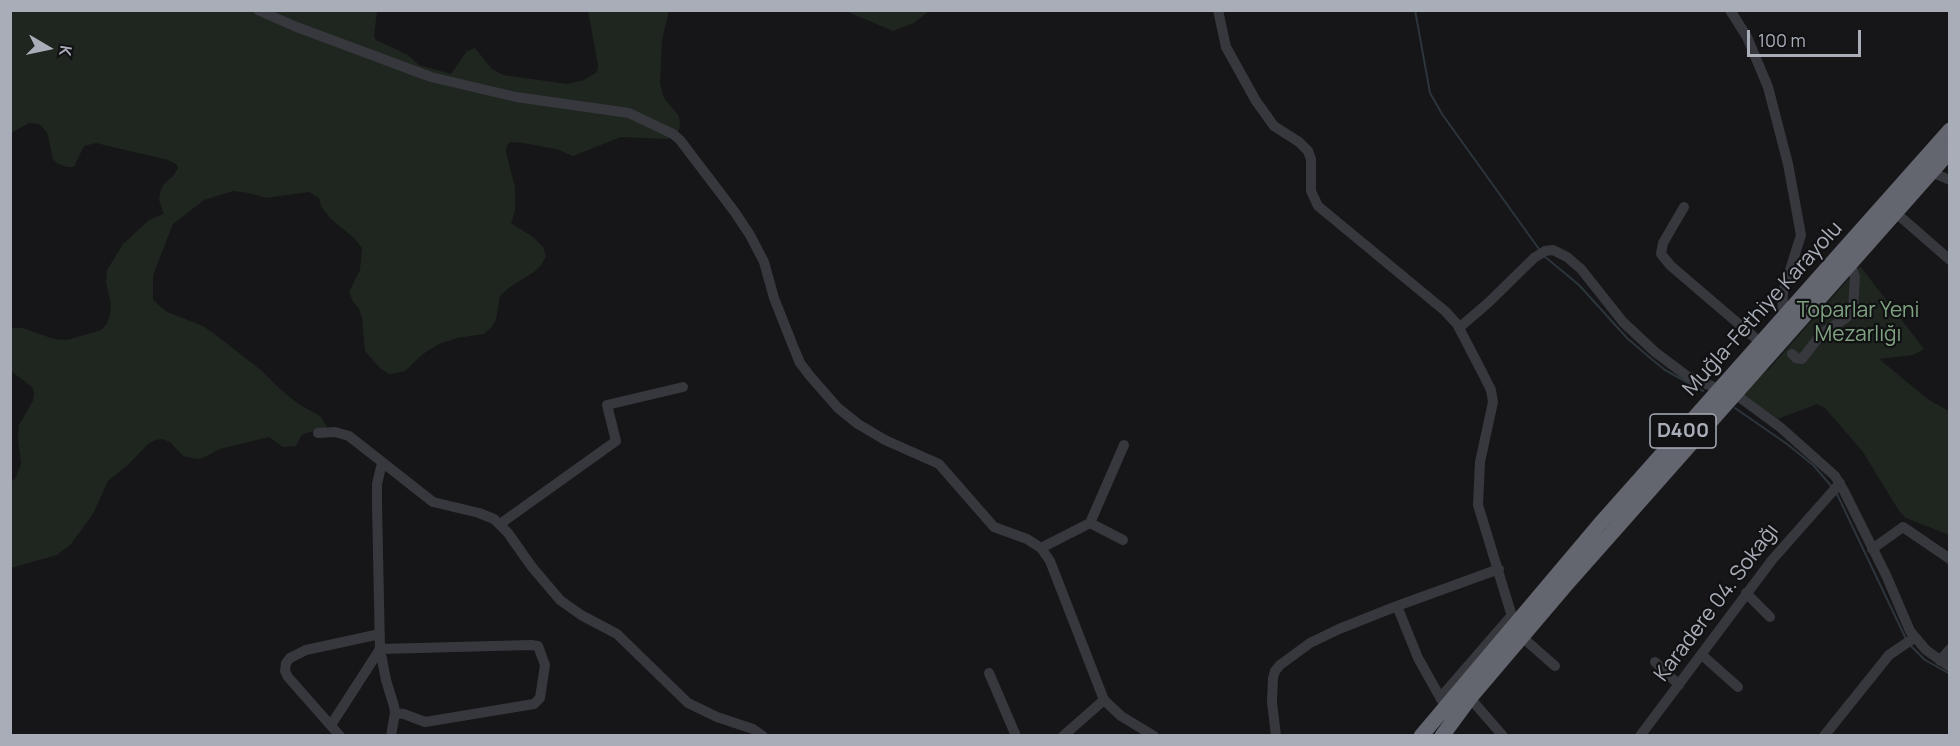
<!DOCTYPE html>
<html>
<head>
<meta charset="utf-8">
<style>
	body { margin:0 }
	#map { position:relative; width:1960px; height:746px; overflow:hidden; background:#161618; font-family:Manrope,sans-serif }
	canvas { display:block }
	.frame { position:absolute; inset:0; border:12px solid #a8adb8; pointer-events:none }
	.north { position:absolute; left:18px; top:18px; width:60px; height:60px; -webkit-text-stroke:4px #111113; paint-order:stroke; rotate:99deg; font-size:16px; font-weight:700; line-height:24px; text-align:center; color:#a8adb8 }
	.north::after { content:''; display:block; margin:auto; width:21px; height:27px; background:#a8adb8; clip-path:polygon(50% 0,100% 100%,50% 72%,0 100%) }
	.scale { position:absolute; left:1747px; top:30px; width:114px; height:27px; box-sizing:border-box; border:3px solid #a8adb8; border-top:0; padding-left:8px; font-size:18px; line-height:21px; white-space:nowrap; color:#a8adb8; -webkit-text-stroke:4px #111113; paint-order:stroke }
</style>
</head>
<body>
<div id="map">
<canvas width="1960" height="746"></canvas>
<div class="frame"></div>
<div class="north">K</div>
<div class="scale">100 m</div>
</div>
<script>
const g = document.querySelector('canvas').getContext('2d');
g.lineJoin = 'round';
function fillPath(path, color) { g.fillStyle = color; g.fill(path, 'evenodd'); }
const shape = rows => new Path2D(rows.map(r => 'M' + r).join(''));
function stroke(path, color, width, dash) { g.strokeStyle = color; g.lineWidth = width; g.lineCap = dash ? 'butt' : 'round'; g.setLineDash(dash || []); g.stroke(path); }
function label(font, color, halo, rows, align = 'center') {
  g.font = font + ' Manrope,sans-serif'; g.lineWidth = 4.5; g.setLineDash([]); g.textBaseline = 'middle'; g.strokeStyle = halo; g.fillStyle = color; for (const [text, x, y, turn = 0] of rows) {
    g.save(); g.translate(x, y); g.rotate((+turn || 0) * Math.PI / 180); g.textAlign = isNaN(turn) ? turn : align; if (halo) g.strokeText(text, 0, 0); g.fillText(text, 0, 0); g.restore();
  }
}
fillPath(shape([
	[11,11,377,11,374,37,376,40,408,55,419,65,451,74,467,51,475,48,492,69,503,75,567,84,584,80,597,72,598,65,588,11,669,11,662,40,660,83,664,98,679,116,680,126,678,133,667,139,621,137,573,156,556,149,523,143,511,142,507,145,506,152,515,187,515,211,511,223,533,237,543,247,546,256,542,264,534,272,510,287,500,296,496,319,492,327,484,334,457,338,439,344,423,354,405,371,395,373,389,374,380,368,365,351,362,317,358,307,353,302,349,292,360,270,362,248,354,238,330,218,321,206,319,198,309,192,266,198,249,193,233,191,204,200,173,224,153,275,153,300,167,312,203,326,216,335,262,371,280,389,297,403,320,416,327,426,324,429,306,433,301,436,296,446,283,447,269,437,220,449,203,458,197,459,183,456,170,442,162,439,155,440,147,445,130,463,108,481,93,514,71,544,57,555,11,568,11,482,15,479,21,464,18,437,19,425,33,401,34,393,32,387,11,371,11,328,22,328,54,339,67,340,101,330,107,324,110,315,111,303,106,283,107,270,123,244,149,220,164,214,159,200,160,192,164,184,173,176,178,168,176,164,168,160,96,143,84,146,74,167,67,167,58,164,53,159,47,132,39,124,29,123,11,133],
	[846,11,929,11,914,23,893,31],
	[1860,266,1924,349,1913,355,1879,359,1929,400,1949,411,1949,535,1906,518,1899,511,1863,452,1825,408,1817,404,1778,419,1742,394,1750,384,1769,369]
]), '#1e261f');
stroke(shape([
	[1415,10,1430,93,1442,114,1539,249],
	[1544,256,1579,285,1627,338,1649,357,1665,370,1703,391],
	[1735,408,1787,444,1813,465,1833,488],
	[1836,492,1906,639],
	[1911,646,1925,660,1950,674]
]), '#2c353c', 2);
stroke(shape([
	[258,10,294,26,431,77,516,97,629,113,673,134,680,140,734,211,750,235,764,262,774,298,793,346,800,363,810,376,838,408,858,424,885,440,939,464,994,527,1027,539,1041,548,1050,561,1104,700,1121,716,1154,736],
	[1218,10,1226,47,1256,101,1274,126,1299,142,1308,151,1311,159,1311,191,1318,206,1445,311,1457,324,1483,374,1491,390,1493,402,1480,462,1478,505,1514,623],
	[1730,10,1747,37,1768,87,1788,164,1799,224,1801,235,1783,292,1782,319],
	[1931,172,1950,180],
	[1684,207,1663,243,1661,254,1671,266,1761,343],
	[1896,213,1950,260],
	[1459,328,1489,302,1534,258,1545,251,1553,250,1567,257,1581,269,1623,322,1655,352,1687,376,1719,389],
	[1792,354,1796,358,1802,359,1822,333,1846,318,1853,310,1855,277,1851,265],
	[1735,394,1780,427,1835,476,1844,491,1886,575,1910,631,1926,650,1950,667],
	[318,433,335,432,349,436,433,502,479,513,494,519,508,533,532,567,560,600,581,615,617,634,688,703,717,717,753,729,763,736],
	[382,463,377,484,377,504,380,649,386,680,394,706,395,713,391,736],
	[1090,523,1123,540],
	[500,524,616,441,607,405,683,387],
	[1041,548,1090,523,1124,445],
	[1872,549,1903,527,1950,559],
	[1746,593,1770,617],
	[1397,606,1418,658,1445,706],
	[1522,637,1555,666],
	[380,649,531,645,538,646,545,665,540,698,534,704,425,722,404,714,395,713],
	[1702,655,1738,687],
	[1940,661,1950,649],
	[1655,662,1679,685],
	[989,673,1016,736],
	[1440,698,1512,615],
	[1470,698,1503,736],
	[331,725,380,649],
	[340,736,288,677,285,671,286,663,290,658,306,650,380,634],
	[1063,736,1104,700],
	[1276,736,1272,702,1273,678,1275,671,1280,665,1310,643,1339,629,1397,606,1499,569],
	[1640,736,1772,560,1840,483],
	[1824,736,1889,655,1914,638]
]), '#37383d', 10);
stroke(shape([
	[1421,736,1599,525,1950,130],
	[1442,736,1470,698,1566,585,1950,151]
]), '#63666e', 15);
for (const [x, y, w] of [
	[1683,431,66]
]) { const box = new Path2D(); box.roundRect(x - w / 2, y - 17, w, 34, 4.5); g.fillStyle = '#111113'; g.fill(box); stroke(box, '#a8adb8', 1.5); }
label('bold 20px', '#a8adb8', null, [
	["D400",1683,431]
]);
label('21px', '#a8adb8', '#111113', [
	["Muğla-Fethiye Karayolu",1763,309,-48],
	["Karadere 04. Sokağı",1717,603,-53]
]);
label('21px', '#7fa381', '#111113', [
	["Toparlar Yeni",1858,311],
	["Mezarlığı",1858,335]
]);
</script>
</body>
</html>
